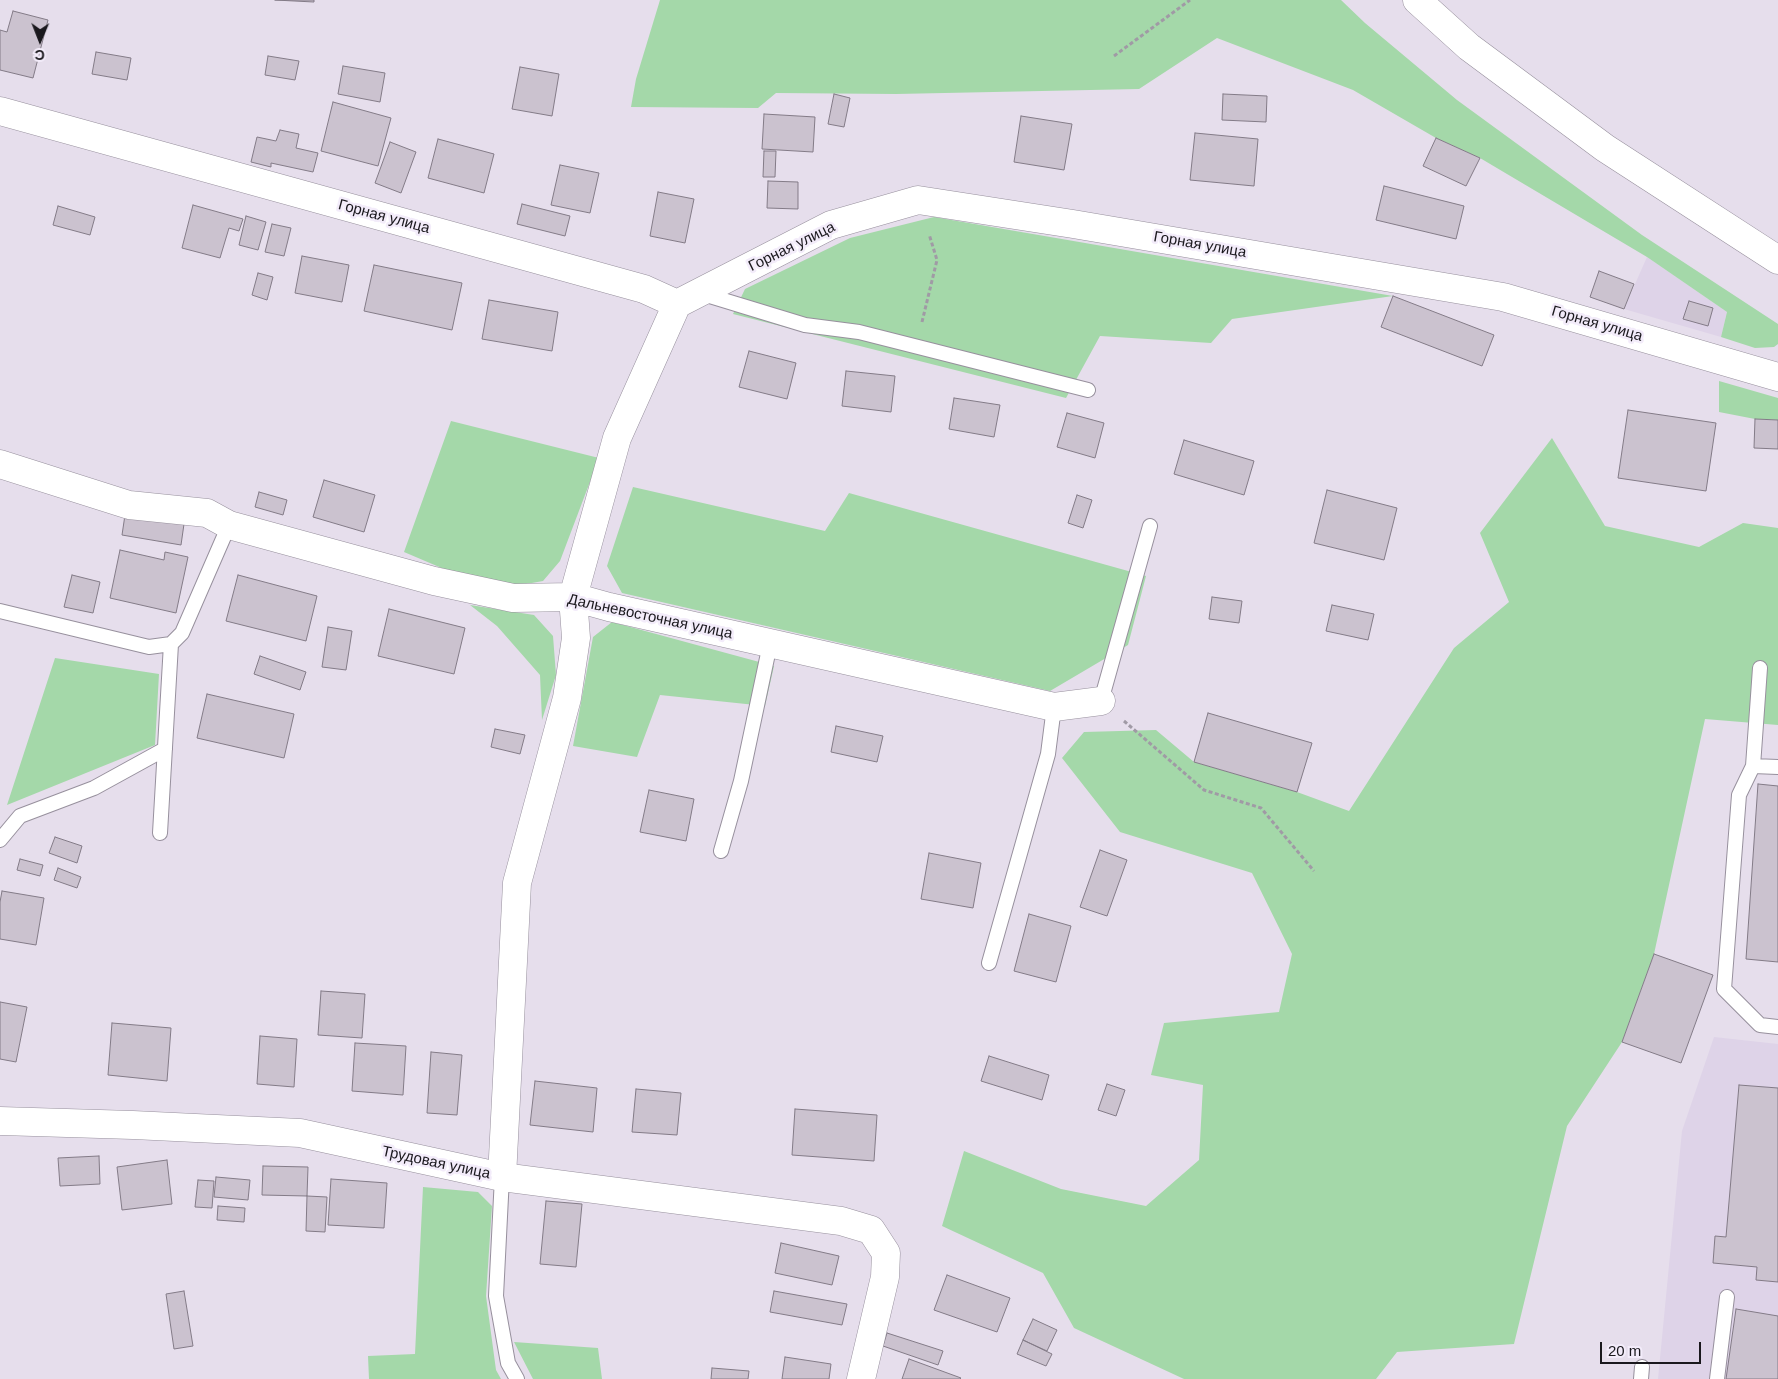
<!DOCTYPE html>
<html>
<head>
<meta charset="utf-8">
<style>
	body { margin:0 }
	#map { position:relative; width:1778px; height:1379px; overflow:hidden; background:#e6deec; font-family:Arial,sans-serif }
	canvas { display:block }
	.north { position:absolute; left:15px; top:15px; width:50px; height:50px; -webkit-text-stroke:4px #f3ecfa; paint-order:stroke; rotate:181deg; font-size:14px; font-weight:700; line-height:20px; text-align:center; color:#1a181d }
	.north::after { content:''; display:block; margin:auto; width:18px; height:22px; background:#1a181d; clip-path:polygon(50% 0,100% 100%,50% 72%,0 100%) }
	.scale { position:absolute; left:1600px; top:1342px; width:101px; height:22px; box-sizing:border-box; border:2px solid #1a181d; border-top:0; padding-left:6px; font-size:15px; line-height:18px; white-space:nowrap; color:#1a181d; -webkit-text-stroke:4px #f3ecfa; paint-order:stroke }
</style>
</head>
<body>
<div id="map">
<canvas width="1778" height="1379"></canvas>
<div class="north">С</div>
<div class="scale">20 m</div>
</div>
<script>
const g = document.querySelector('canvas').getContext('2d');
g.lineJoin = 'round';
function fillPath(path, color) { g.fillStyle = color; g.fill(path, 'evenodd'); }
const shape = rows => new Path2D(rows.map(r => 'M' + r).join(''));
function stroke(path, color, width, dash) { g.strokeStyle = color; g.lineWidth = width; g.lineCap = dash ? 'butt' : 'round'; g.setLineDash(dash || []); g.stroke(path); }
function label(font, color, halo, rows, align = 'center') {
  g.font = font + ' Arial,sans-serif'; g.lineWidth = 5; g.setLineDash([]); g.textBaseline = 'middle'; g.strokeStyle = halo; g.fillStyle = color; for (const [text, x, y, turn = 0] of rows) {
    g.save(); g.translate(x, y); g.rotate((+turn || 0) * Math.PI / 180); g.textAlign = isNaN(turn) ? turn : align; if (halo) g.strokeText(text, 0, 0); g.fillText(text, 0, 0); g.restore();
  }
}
fillPath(shape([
	[1647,257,1727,312,1721,337,1624,309],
	[1714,1037,1778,1044,1778,1379,1658,1379,1682,1131]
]), '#ded3e8');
fillPath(shape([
	[660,0,1341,0,1365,23,1457,100,1642,235,1778,324,1778,344,1774,347,1755,348,1721,337,1727,312,1647,257,1480,158,1436,138,1353,90,1217,38,1139,89,896,94,776,93,758,108,631,107,636,79],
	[934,217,1393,296,1232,319,1211,343,1100,336,1066,398,733,314,745,289,850,238],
	[1719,381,1778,398,1778,420,1755,419,1719,412],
	[451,421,599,458,560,561,543,581,515,586,451,572,404,552],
	[1552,438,1605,526,1699,547,1743,523,1778,528,1778,725,1705,719,1654,954,1622,1042,1567,1126,1514,1344,1397,1352,1376,1379,1184,1379,1074,1328,1043,1273,942,1226,964,1151,1061,1189,1146,1206,1199,1160,1203,1085,1151,1075,1164,1023,1279,1012,1292,954,1252,873,1120,832,1062,758,1084,732,1156,730,1194,762,1297,792,1349,811,1454,648,1509,602,1480,533],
	[633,487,825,531,849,493,1146,576,1128,645,1050,691,622,593,607,566],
	[470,605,534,615,553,636,556,675,542,720,540,675,497,626],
	[612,622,774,666,765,706,660,695,637,757,573,746,593,637],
	[55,658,159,674,155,745,7,805],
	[423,1187,478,1192,492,1206,486,1296,496,1370,501,1379,369,1379,368,1356,415,1354],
	[514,1342,598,1348,602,1379,533,1379]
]), '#a4d8a9');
const building = shape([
	[275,0,314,0,314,2,275,0],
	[13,11,48,20,33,78,0,70,0,30,7,32,13,11],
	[96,52,131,58,127,80,92,74,96,52],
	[268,56,299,61,295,80,265,75,268,56],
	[343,66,385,73,380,102,338,94,343,66],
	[520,67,559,74,552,116,512,109,520,67],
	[834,94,850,98,844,127,828,124,834,94],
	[1223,94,1267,96,1266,122,1222,120,1223,94],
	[333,102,391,118,378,166,321,151,333,102],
	[764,114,815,117,813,152,762,149,764,114],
	[1021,116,1072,124,1064,170,1014,162,1021,116],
	[280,130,299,134,296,148,318,153,313,172,271,163,271,167,251,162,257,137,276,141,280,130],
	[1195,133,1258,139,1254,186,1190,180,1195,133],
	[1436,138,1480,158,1466,186,1423,166,1436,138],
	[438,139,494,154,484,193,428,178,438,139],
	[390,142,416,152,401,193,375,183,390,142],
	[764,151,776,151,775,177,763,177,764,151],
	[560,165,599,173,590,213,551,205,560,165],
	[768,181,798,182,798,209,767,208,768,181],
	[1384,186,1464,206,1456,239,1376,220,1384,186],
	[658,192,694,199,685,243,650,236,658,192],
	[522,204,570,216,565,236,517,224,522,204],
	[193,205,243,219,239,231,229,228,220,258,182,248,193,205],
	[58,206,95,217,90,235,53,225,58,206],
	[246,216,266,222,258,250,239,245,246,216],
	[272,224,291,228,284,256,265,252,272,224],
	[302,256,349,265,342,302,295,293,302,256],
	[374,265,462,283,452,330,364,311,374,265],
	[1599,271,1634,284,1624,309,1590,297,1599,271],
	[258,273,273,277,267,300,252,295,258,273],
	[1393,296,1494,335,1482,366,1381,327,1393,296],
	[489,300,558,312,552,351,482,339,489,300],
	[1689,301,1713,308,1708,326,1683,319,1689,301],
	[749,351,796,363,787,399,739,387,749,351],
	[846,371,895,376,891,412,842,406,846,371],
	[954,398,1000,405,994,437,949,429,954,398],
	[1628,410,1716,423,1706,491,1618,478,1628,410],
	[1067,413,1104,423,1095,458,1057,447,1067,413],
	[1755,419,1778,420,1778,449,1754,448,1755,419],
	[1184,440,1254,461,1244,495,1174,474,1184,440],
	[324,480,375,495,364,532,313,517,324,480],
	[1327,490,1397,508,1384,560,1314,543,1327,490],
	[259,492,287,500,283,515,255,507,259,492],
	[1077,495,1092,500,1083,528,1068,523,1077,495],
	[125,515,184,524,181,545,122,535,125,515],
	[120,550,164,560,165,552,188,557,176,613,110,598,120,550],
	[72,575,100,582,93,613,64,607,72,575],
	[238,575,317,596,306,641,226,621,238,575],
	[1212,597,1242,601,1239,623,1209,619,1212,597],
	[1332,605,1374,614,1368,640,1326,631,1332,605],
	[389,609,465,628,454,674,378,656,389,609],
	[328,627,352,631,346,670,322,667,328,627],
	[260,656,306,672,300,690,254,674,260,656],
	[207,694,294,714,284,758,197,738,207,694],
	[1208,713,1312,743,1297,792,1194,762,1208,713],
	[836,726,883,736,877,762,831,752,836,726],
	[495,729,525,735,520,754,491,747,495,729],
	[1758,784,1778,786,1778,962,1746,959,1758,784],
	[649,790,694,799,686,841,640,832,649,790],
	[55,837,82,846,77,863,49,853,55,837],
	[1100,850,1127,860,1107,916,1080,907,1100,850],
	[929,853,981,863,973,908,921,899,929,853],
	[20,859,43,865,40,876,17,870,20,859],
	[58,868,81,877,77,888,54,880,58,868],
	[2,891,44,898,36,945,0,939,0,902,2,891],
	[1029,914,1071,926,1056,982,1014,971,1029,914],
	[1654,954,1713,975,1681,1063,1622,1042,1654,954],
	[321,991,365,994,362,1038,318,1035,321,991],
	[0,1002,27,1007,16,1062,0,1059,0,1002],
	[112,1023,171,1028,167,1081,108,1075,112,1023],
	[260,1036,297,1039,294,1087,257,1084,260,1036],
	[355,1043,406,1046,403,1095,352,1091,355,1043],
	[431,1052,462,1055,457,1115,427,1113,431,1052],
	[989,1056,1049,1075,1042,1100,981,1081,989,1056],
	[535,1081,597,1088,593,1132,530,1125,535,1081],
	[1107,1084,1125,1090,1116,1116,1098,1110,1107,1084],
	[1739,1085,1778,1088,1778,1282,1756,1280,1757,1267,1713,1263,1715,1236,1726,1237,1739,1085],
	[636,1089,681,1093,677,1135,632,1132,636,1089],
	[795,1109,877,1115,874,1161,792,1155,795,1109],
	[99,1156,100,1184,60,1186,58,1158,99,1156],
	[167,1160,172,1204,122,1210,117,1167,167,1160],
	[263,1166,308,1167,307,1196,262,1195,263,1166],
	[216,1177,250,1180,248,1200,214,1197,216,1177],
	[331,1179,387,1183,384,1228,328,1225,331,1179],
	[198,1180,214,1181,212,1208,195,1207,198,1180],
	[307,1196,327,1197,325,1232,306,1231,307,1196],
	[546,1201,582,1204,576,1267,540,1264,546,1201],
	[218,1206,245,1208,244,1222,217,1220,218,1206],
	[781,1243,839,1256,832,1285,775,1273,781,1243],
	[947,1275,1010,1298,997,1332,934,1310,947,1275],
	[184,1291,193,1346,174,1349,166,1294,184,1291],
	[774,1291,847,1304,842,1325,770,1312,774,1291],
	[1736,1309,1778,1316,1778,1379,1726,1379,1736,1309],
	[1033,1319,1057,1330,1047,1351,1023,1340,1033,1319],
	[887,1333,943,1351,938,1365,883,1346,887,1333],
	[1023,1340,1052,1354,1046,1366,1017,1354,1023,1340],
	[785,1357,831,1364,829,1379,782,1379,785,1357],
	[909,1359,961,1378,960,1379,902,1379,909,1359],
	[712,1368,749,1371,748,1379,711,1379,712,1368]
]);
fillPath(building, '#cbc2cf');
stroke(building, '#837b87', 1);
const service = shape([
	[700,293,805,325,859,332,1088,390],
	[0,611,149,647,171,644,182,633,229,525],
	[1101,701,1150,526],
	[1753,766,1760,668],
	[1778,767,1753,766,1739,795,1724,989,1760,1025,1778,1027],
	[160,833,171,644],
	[0,840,20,816,94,788,165,749],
	[721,851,741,781,770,644],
	[989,963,1048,754,1054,707],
	[502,1177,496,1296,508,1363,517,1379],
	[1641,1379,1642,1367],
	[1717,1379,1727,1297]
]);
const minor = shape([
	[0,111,644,289,677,304],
	[677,304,831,225,918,200,1073,224,1503,297,1778,377],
	[0,464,129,505,207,513,229,525,434,581,513,598,573,597,609,607,1054,707,1101,701],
	[0,1121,133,1125,300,1133,502,1177,841,1221,871,1230,886,1253,885,1277,861,1379],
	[502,1177,517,883,567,698,576,638,573,597,617,438,677,304]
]);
const tertiary = shape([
	[1417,0,1469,47,1605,148,1778,260]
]);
stroke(service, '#97909d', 16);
stroke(minor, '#97909d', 29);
stroke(tertiary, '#97909d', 29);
stroke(shape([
	[1114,56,1190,0],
	[922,322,937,260,929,234],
	[1124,721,1204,790,1261,808,1314,871]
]), '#a09aa5', 3, [4, 2.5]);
stroke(service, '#fff', 14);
stroke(minor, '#fff', 28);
stroke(tertiary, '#fff', 28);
label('15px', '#1a181d', '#f3ecfa', [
	["Горная улица",384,217,15],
	["Горная улица",1200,245,10],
	["Горная улица",792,247,-26],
	["Горная улица",1597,324,16],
	["Дальневосточная улица",650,617,12],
	["Трудовая улица",436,1163,12]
]);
</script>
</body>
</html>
